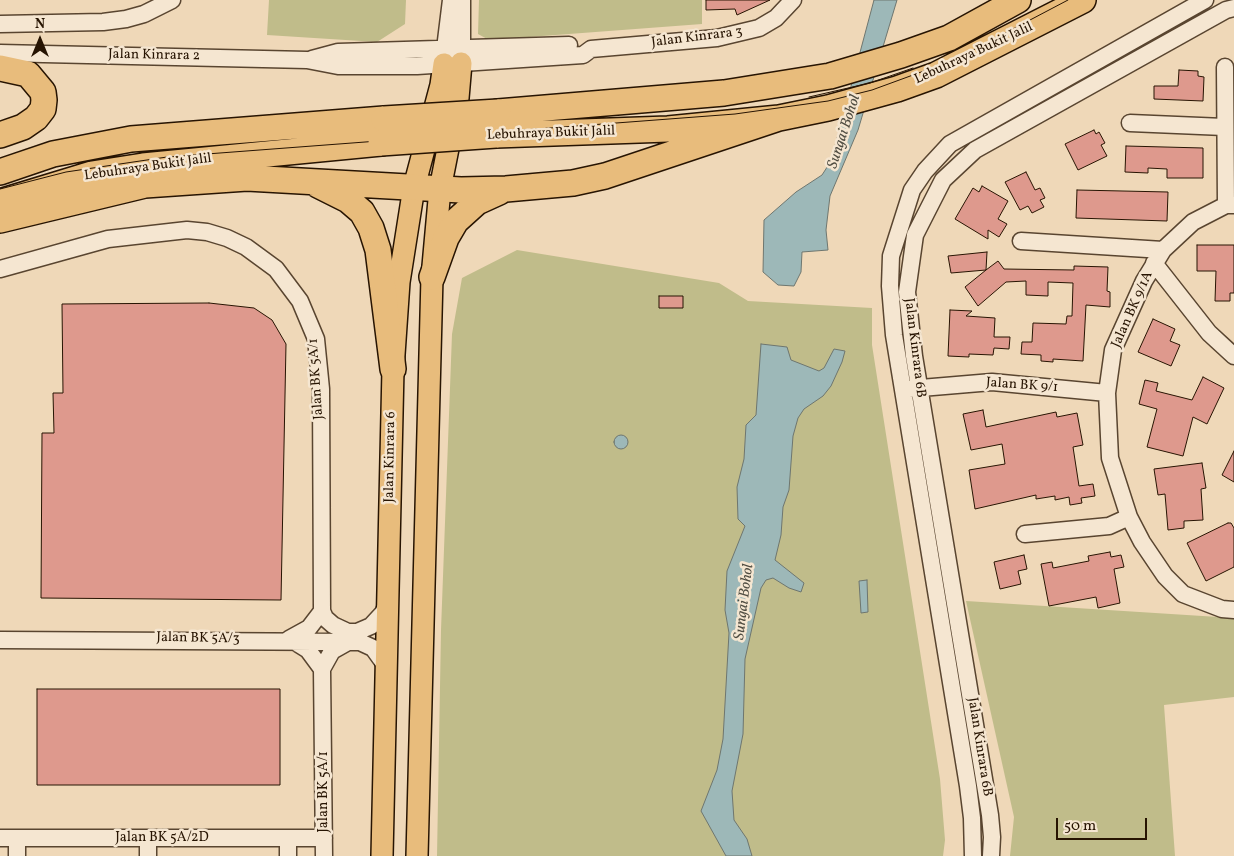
<!DOCTYPE html>
<html>
<head>
<meta charset="utf-8">
<style>
	body { margin:0 }
	#map { position:relative; width:1234px; height:856px; overflow:hidden; background:#efd8b8; font-family:Vollkorn,serif }
	canvas { display:block }
	.north { position:absolute; left:15px; top:15px; width:50px; height:50px; -webkit-text-stroke:4px #f5e6d1; paint-order:stroke; rotate:0deg; font-size:14px; font-weight:700; line-height:20px; text-align:center; color:#271402 }
	.north::after { content:''; display:block; margin:auto; width:18px; height:22px; background:#271402; clip-path:polygon(50% 0,100% 100%,50% 72%,0 100%) }
	.scale { position:absolute; left:1056px; top:818px; width:91px; height:22px; box-sizing:border-box; border:2px solid #271402; border-top:0; padding-left:6px; font-size:15px; line-height:18px; white-space:nowrap; color:#271402; -webkit-text-stroke:4px #f5e6d1; paint-order:stroke }
</style>
</head>
<body>
<div id="map">
<canvas width="1234" height="856"></canvas>
<div class="north">N</div>
<div class="scale">50 m</div>
</div>
<script>
const g = document.querySelector('canvas').getContext('2d');
g.lineJoin = 'round';
function fillPath(path, color) { g.fillStyle = color; g.fill(path, 'evenodd'); }
const shape = rows => new Path2D(rows.map(r => 'M' + r).join(''));
function stroke(path, color, width, dash) { g.strokeStyle = color; g.lineWidth = width; g.lineCap = dash ? 'butt' : 'round'; g.setLineDash(dash || []); g.stroke(path); }
function label(font, color, halo, rows, align = 'center') {
  g.font = font + ' Vollkorn,serif'; g.lineWidth = 5; g.setLineDash([]); g.textBaseline = 'middle'; g.strokeStyle = halo; g.fillStyle = color; for (const [text, x, y, turn = 0] of rows) {
    g.save(); g.translate(x, y); g.rotate((+turn || 0) * Math.PI / 180); g.textAlign = isNaN(turn) ? turn : align; if (halo) g.strokeText(text, 0, 0); g.fillText(text, 0, 0); g.restore();
  }
}
fillPath(shape([
	[269,0,406,0,405,24,377,42,267,35],
	[479,0,702,0,702,24,489,40,478,34],
	[517,250,719,283,748,301,872,308,872,345,940,779,945,840,943,856,437,856,441,630,452,334,462,278],
	[966,601,1234,618,1234,697,1164,705,1175,856,1010,856,1014,817]
]), '#c0bc8a');
const water = shape([
	[874,0,897,0,858,130,830,196,826,230,828,250,802,252,801,272,794,286,778,285,763,272,764,220,796,192,822,175,831,161,874,0],
	[761,344,787,347,791,360,819,371,824,368,834,349,845,351,842,362,831,386,823,396,804,409,798,418,793,436,789,490,783,507,781,535,775,560,804,583,801,592,789,588,773,578,766,580,761,588,745,659,743,734,732,791,734,820,747,839,752,856,726,856,701,811,717,770,723,739,729,633,725,610,727,571,745,526,738,519,737,487,744,459,746,425,756,415,761,344],
	'614 442a7 7 0 1 1 14 0a7 7 0 1 1-14 0Z',
	[867,580,868,612,861,613,859,581,867,580]
]);
fillPath(water, '#9db8b8');
stroke(water, '#6e766f', 1);
const building = shape([
	[706,0,770,0,737,15,735,9,706,10,706,0],
	[1179,70,1198,71,1198,76,1204,77,1203,101,1154,99,1154,86,1178,86,1179,70],
	[1094,130,1096,134,1099,132,1105,143,1101,145,1107,156,1078,170,1065,144,1094,130],
	[1126,146,1203,148,1203,178,1167,178,1167,169,1148,168,1148,173,1125,172,1126,146],
	[1026,172,1035,190,1040,188,1045,198,1040,200,1044,207,1032,213,1028,206,1020,210,1005,182,1026,172],
	[982,186,1008,201,998,219,1007,224,999,237,988,230,988,239,955,219,973,188,979,192,982,186],
	[1077,190,1168,192,1167,221,1076,218,1077,190],
	[1197,245,1234,245,1234,293,1230,293,1230,301,1215,301,1216,271,1197,271,1197,245],
	[987,252,986,270,998,261,1004,269,1074,270,1074,266,1108,267,1107,291,1110,292,1110,307,1086,305,1083,361,1053,359,1053,362,1041,361,1041,355,1021,354,1022,342,1032,342,1033,323,1066,324,1067,316,1072,316,1073,283,1048,282,1048,296,1026,295,1026,281,1006,282,978,306,965,287,986,270,951,273,948,256,987,252],
	[659,296,683,296,683,308,659,308,659,296],
	[209,303,254,308,272,320,286,344,281,600,41,598,42,433,54,433,53,393,63,393,62,304,209,303],
	[950,310,972,311,966,316,995,318,994,337,1010,337,1009,349,994,348,993,355,969,354,969,357,948,356,950,310],
	[1153,319,1175,329,1170,341,1180,345,1171,366,1138,352,1153,319],
	[1203,377,1224,388,1207,424,1193,417,1183,456,1147,447,1157,409,1139,404,1145,380,1158,383,1156,391,1192,400,1203,377],
	[983,410,986,427,1056,412,1057,417,1077,413,1083,445,1073,447,1079,486,1093,484,1095,496,1081,498,1082,503,1070,505,1069,497,1055,500,1055,496,1036,499,1036,495,975,509,969,470,1005,464,1002,444,971,450,963,414,983,410],
	[1234,451,1234,482,1222,475,1234,451],
	[1202,463,1206,488,1201,489,1203,520,1184,521,1184,528,1168,530,1165,494,1158,495,1154,469,1202,463],
	[1228,523,1231,523,1234,528,1234,567,1206,581,1187,543,1228,523],
	[1110,552,1111,557,1121,555,1124,567,1114,569,1120,603,1098,608,1096,597,1049,606,1041,564,1052,562,1053,568,1089,561,1088,556,1110,552],
	[1024,555,1027,569,1018,571,1021,584,1000,589,994,562,1024,555],
	[37,689,280,689,280,785,37,785,37,689]
]);
fillPath(building, '#de998d');
stroke(building, '#271402', 1);
const minor = shape([
	[0,24,103,22,126,19,144,14,172,0],
	[0,53,307,60,338,66,417,66,583,55,591,49,717,38,759,28,776,18,793,0],
	[462,56,462,0],
	[444,57,451,0],
	[312,59,338,52,569,45],
	[1225,67,1226,205],
	[1130,123,1224,127],
	[1234,205,1226,205,1193,222,1163,250,1144,281,1113,350,1107,393,1110,458,1129,517,1142,542,1165,576,1183,594,1222,609,1234,610],
	[1021,241,1163,250],
	[1154,263,1209,333,1234,356],
	[0,269,108,239,187,230,207,232,227,238,246,247,276,269,300,301,316,339,321,389,322,611,325,618,333,625,348,632,357,632,371,626,383,613,388,602],
	[909,389,992,382,1107,393],
	[1025,534,1109,526,1129,517],
	[289,639,309,628,322,611],
	[0,640,360,642,373,648,386,666],
	[292,640,308,650,322,669],
	[0,838,324,838],
	[17,838,17,856],
	[148,838,148,856],
	[288,856,288,838],
	[324,856,322,669,332,651,348,642],
	[973,856,972,818,968,786,894,335,890,286,891,256,912,190,925,171,950,144,1205,0],
	[991,856,992,837,990,815,914,356,907,292,915,235,943,180,975,150,1226,10,1234,8]
]);
const major = shape([
	[382,856,393,369,399,282,414,187,441,85,444,64],
	[417,856,432,277,440,189,458,98,461,63]
]);
const highway = shape([
	[0,68,28,74,43,92,44,100,43,109,36,118,23,127,0,135],
	[498,112,724,93,830,76,901,55,949,38,1018,0],
	[496,135,668,129,779,118,828,108,897,89,936,75,1083,0],
	[0,172,53,154,131,139,384,119],
	[318,185,348,200,362,212,371,228,378,250,393,369],
	[0,202,92,174,143,166,381,143],
	[0,220,145,185,247,178,461,190,506,189,573,183,605,176,779,118],
	[432,277,446,238,456,221,477,202,499,192]
]);
stroke(minor, '#594530', 19);
stroke(major, '#271402', 24);
stroke(highway, '#271402', 28);
stroke(minor, '#f5e6d1', 16);
stroke(major, '#e8bc7c', 21);
stroke(highway, '#e8bc7c', 25);
stroke(shape([
	[809,97,870,83,913,68],
	[0,189,66,172,167,157,735,114,828,101,872,90,954,60,1068,0]
]), '#271402', 1);
const highwayBridge = shape([
	[384,119,498,112],
	[381,143,496,135]
]);
stroke(highwayBridge, '#271402', 28, []);
stroke(highwayBridge, '#e8bc7c', 25);
label('14px', '#271402', '#f5e6d1', [
	["Jalan Kinrara 3",697,38,-7],
	["Lebuhraya Bukit Jalil",974,54,-25],
	["Jalan Kinrara 2",154,56,1],
	["Lebuhraya Bukit Jalil",551,134,-2],
	["Lebuhraya Bukit Jalil",148,168,-8],
	["Jalan BK 9/1A",1133,310,-66],
	["Jalan Kinrara 6B",914,348,83],
	["Jalan BK 5A/1",317,379,-94],
	["Jalan BK 9/1",1022,386,4],
	["Jalan Kinrara 6",391,457,-89],
	["Jalan BK 5A/3",198,639,1],
	["Jalan Kinrara 6B",979,747,81],
	["Jalan BK 5A/1",324,792,-90],
	["Jalan BK 5A/2D",162,838]
]);
label('italic 15px', '#504d42', '#f5e6d1', [
	["Sungai Bohol",845,132,-72],
	["Sungai Bohol",745,602,-83]
]);
</script>
</body>
</html>
